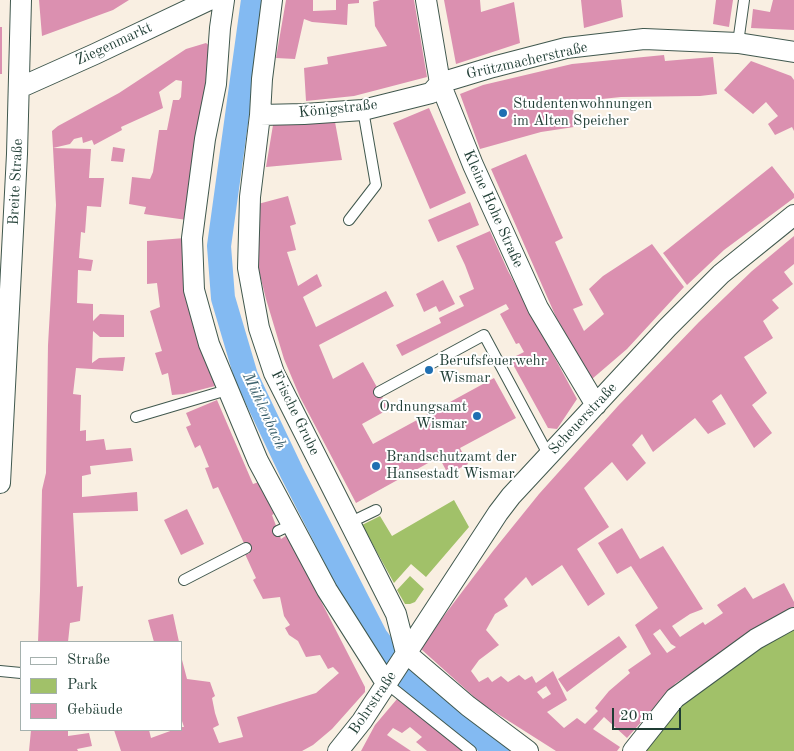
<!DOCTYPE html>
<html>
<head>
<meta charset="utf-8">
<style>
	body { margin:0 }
	#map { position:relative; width:794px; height:751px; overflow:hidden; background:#f9efe2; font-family:"Old Standard TT",serif }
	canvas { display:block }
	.legend { position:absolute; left:20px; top:641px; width:162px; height:90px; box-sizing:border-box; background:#fff; border:1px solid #a5b1ae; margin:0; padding:6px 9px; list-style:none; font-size:15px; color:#1f3d34 }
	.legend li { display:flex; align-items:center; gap:10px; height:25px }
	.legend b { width:25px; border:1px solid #a5b1ae }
	.scale { position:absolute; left:612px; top:708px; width:69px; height:22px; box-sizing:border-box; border:2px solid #1f3d34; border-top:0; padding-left:6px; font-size:15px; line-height:18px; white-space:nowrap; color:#1f3d34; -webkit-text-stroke:4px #fff; paint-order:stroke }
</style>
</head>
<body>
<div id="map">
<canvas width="794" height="751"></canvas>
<ul class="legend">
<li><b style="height:6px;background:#fff"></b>Straße</li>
<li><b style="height:14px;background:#a1c169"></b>Park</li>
<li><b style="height:14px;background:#db90b0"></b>Gebäude</li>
</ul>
<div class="scale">20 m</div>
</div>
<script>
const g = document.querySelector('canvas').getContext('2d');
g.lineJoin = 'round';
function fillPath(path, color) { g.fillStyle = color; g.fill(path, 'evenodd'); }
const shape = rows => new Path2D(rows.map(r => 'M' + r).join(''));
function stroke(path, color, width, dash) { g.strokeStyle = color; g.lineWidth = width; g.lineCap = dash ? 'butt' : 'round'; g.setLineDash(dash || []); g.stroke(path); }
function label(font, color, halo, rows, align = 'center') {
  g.font = font + ' "Old Standard TT",serif'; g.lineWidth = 4; g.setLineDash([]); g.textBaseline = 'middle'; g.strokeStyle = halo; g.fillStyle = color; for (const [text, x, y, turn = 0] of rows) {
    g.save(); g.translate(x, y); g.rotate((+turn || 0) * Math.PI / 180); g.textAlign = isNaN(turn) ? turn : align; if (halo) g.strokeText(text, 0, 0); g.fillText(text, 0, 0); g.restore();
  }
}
fillPath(shape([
	[454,500,469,527,426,577,411,564,394,583,362,525,380,516,392,536],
	[410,576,424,589,415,602,410,604,405,604,397,590],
	[794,618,794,751,633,751,675,698]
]), '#a1c169');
stroke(shape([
	[253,0,219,246,223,298,246,376,292,473,376,637,412,685,498,751]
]), '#83baf2', 24);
fillPath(shape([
	[39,0,129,0,113,10,42,36],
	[286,0,313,0,313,11,336,10,336,0,359,0,359,3,348,4,347,25,312,22,304,19,295,59,276,58],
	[380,0,414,0,427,77,354,96,306,101,304,68,328,64,327,57,387,46,375,26,373,2],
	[444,0,480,0,481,12,514,2,520,43,456,64],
	[581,0,621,0,623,17,584,28],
	[716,0,733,0,729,27,713,24],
	[773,0,794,0,794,30,751,28,753,9,770,12],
	[0,27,2,27,2,74,0,74],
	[206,43,211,47,191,177,187,220,144,214,146,207,129,204,132,177,150,179,153,172,159,130,167,130,173,100,179,100,181,97,182,81,176,80,159,92,163,108,121,127,122,130,94,145,92,140,83,143,82,137,74,139,70,144,53,148,52,131,58,126,119,93,186,49],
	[664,55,665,61,713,57,717,94,700,96,621,97,573,102,574,127,541,132,480,149,460,94,483,85,572,64],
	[751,61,791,76,794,80,794,131,792,127,775,135,768,124,778,116,766,102,753,114,724,90],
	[429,108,466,193,430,209,393,123],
	[335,122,342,160,266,167,273,125],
	[113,147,125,149,123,162,111,161],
	[53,148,91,149,89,178,104,178,101,207,87,206,85,233,81,232,79,258,93,260,91,271,78,270,77,303,93,304,93,321,100,314,124,315,124,337,100,337,93,331,92,363,99,358,125,357,123,371,76,368,73,394,81,395,80,431,86,430,86,441,104,439,106,450,131,448,133,461,90,466,91,474,82,476,82,497,137,492,138,511,73,513,77,587,83,586,80,621,70,623,68,642,38,642,40,591,42,490,46,473,48,345,56,205],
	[526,154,563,238,555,242,583,305,573,309,584,331,604,314,589,289,603,276,652,244,684,287,627,349,592,379,556,317,491,169],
	[772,166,794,194,794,198,724,250,687,285,663,253],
	[288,196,296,224,290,226,296,250,287,252,298,286,317,274,322,286,303,297,316,327,386,291,394,306,319,345,333,379,363,362,389,409,362,424,373,444,494,378,516,418,460,448,468,464,448,474,439,457,356,503,300,397,284,359,266,299,257,263,259,235,258,204],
	[470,202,479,225,438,242,428,220],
	[490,231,508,271,577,399,557,429,548,428,510,359,524,352,519,343,516,344,500,314,509,309,506,304,402,356,396,345,441,323,439,318,464,306,459,296,474,289,465,265,456,246],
	[794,236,794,264,784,272,793,284,772,300,779,308,763,321,773,338,744,357,767,393,752,405,772,433,754,448,721,394,712,401,726,424,708,434,695,418,653,452,642,434,632,445,646,463,627,481,612,462,584,488,609,527,577,549,605,594,588,606,562,565,532,586,526,577,504,599,508,606,495,614,486,630,499,645,479,660,471,671,479,682,488,677,492,682,501,676,508,682,519,675,525,680,532,676,536,683,553,671,567,700,547,712,564,728,577,718,585,724,598,711,595,708,609,691,630,673,628,670,651,654,635,625,658,608,631,566,617,574,598,543,622,528,640,559,663,546,703,609,690,614,672,626,680,637,703,622,705,625,723,613,717,605,745,587,753,599,784,583,794,602,794,607,740,641,676,683,627,738,604,717,593,729,620,747,617,751,556,751,482,704,421,649,440,621,493,551,539,494,618,406,699,322,752,271],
	[660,629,671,644,676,647,667,653,653,634],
	[546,686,551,694,543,699,537,692],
	[185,238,208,362,215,386,184,394,172,395,168,373,162,375,155,353,162,351,150,311,160,307,157,283,147,284,147,241],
	[443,280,455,304,439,312,436,306,424,312,416,294],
	[217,400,253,484,259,482,274,514,272,515,281,539,287,535,365,687,365,692,332,729,313,745,302,751,121,751,114,730,149,730,151,738,173,730,181,730,181,727,184,727,181,718,181,656,187,679,210,682,215,696,212,698,215,713,219,725,213,728,219,743,243,737,237,717,316,693,339,673,333,667,328,669,320,655,306,657,298,641,289,635,285,628,290,625,284,616,280,597,263,599,253,580,256,578,245,554,249,554,218,487,213,489,205,468,209,467,200,445,195,448,186,427,191,425,186,413],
	[187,509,204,544,181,555,164,520],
	[173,614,179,642,154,642,148,620],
	[619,636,627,647,567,692,558,679],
	[397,699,441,732,462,751,427,751,416,742,422,737,410,727,402,733,393,728,387,735,411,751,361,751,375,725],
	[31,730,68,730,68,736,89,733,92,746,77,749,78,751,29,751]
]), '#db90b0');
const lane = shape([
	[738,43,744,0],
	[349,220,376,185,363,110],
	[379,392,484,335,549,456],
	[136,417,227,390],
	[349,523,376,510],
	[278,531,291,525],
	[184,580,246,548],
	[0,671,21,673],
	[386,683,471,751]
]);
const street = shape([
	[224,0,220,28,216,84,205,139,192,238,194,290,209,344,258,461,327,590,386,683],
	[272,0,262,79,260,115,250,197,248,268,259,328,274,373,396,614,406,653,468,706,528,751],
	[426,0,440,83,473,165,538,308,596,405],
	[19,88,95,54,209,0],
	[260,115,304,114,363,110,431,93,440,83,493,67,566,48,644,39,738,43,794,52],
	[0,483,17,154,21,0],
	[338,751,362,721,498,513,511,496,667,328,721,274,794,215],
	[633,751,675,698,756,639,794,618]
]);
stroke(lane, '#40584e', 12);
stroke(street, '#40584e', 22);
stroke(lane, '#fff', 10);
stroke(street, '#fff', 20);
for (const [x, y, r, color] of [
	[503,113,5,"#1f6fb2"],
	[429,370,5,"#1f6fb2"],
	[477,416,5,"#1f6fb2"],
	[376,466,5,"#1f6fb2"]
]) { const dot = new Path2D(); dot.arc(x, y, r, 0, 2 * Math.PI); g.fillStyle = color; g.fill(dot); stroke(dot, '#fff', 2); }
label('15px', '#1f3d34', '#fff', [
	["Ziegenmarkt",114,44,-25],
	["Grützmacherstraße",527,61,-13],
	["Königstraße",338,109,-6],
	["Breite Straße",16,182,-87],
	["Kleine Hohe Straße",493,209,66],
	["Frische Grube",295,413,64],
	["Scheuerstraße",583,419,-47],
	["Bohrstraße",373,703,-56]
]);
label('15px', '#1f3d34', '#fff', [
	["Studentenwohnungen",513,104],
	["im Alten Speicher",513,121],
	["Berufsfeuerwehr",439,361],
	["Wismar",439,378],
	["Ordnungsamt",467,407,"right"],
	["Wismar",467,424,"right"],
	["Brandschutzamt der",386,457],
	["Hansestadt Wismar",386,474]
], 'left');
label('italic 16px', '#3d626d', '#fff', [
	["Mühlenbach",264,411,65]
]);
</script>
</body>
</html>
